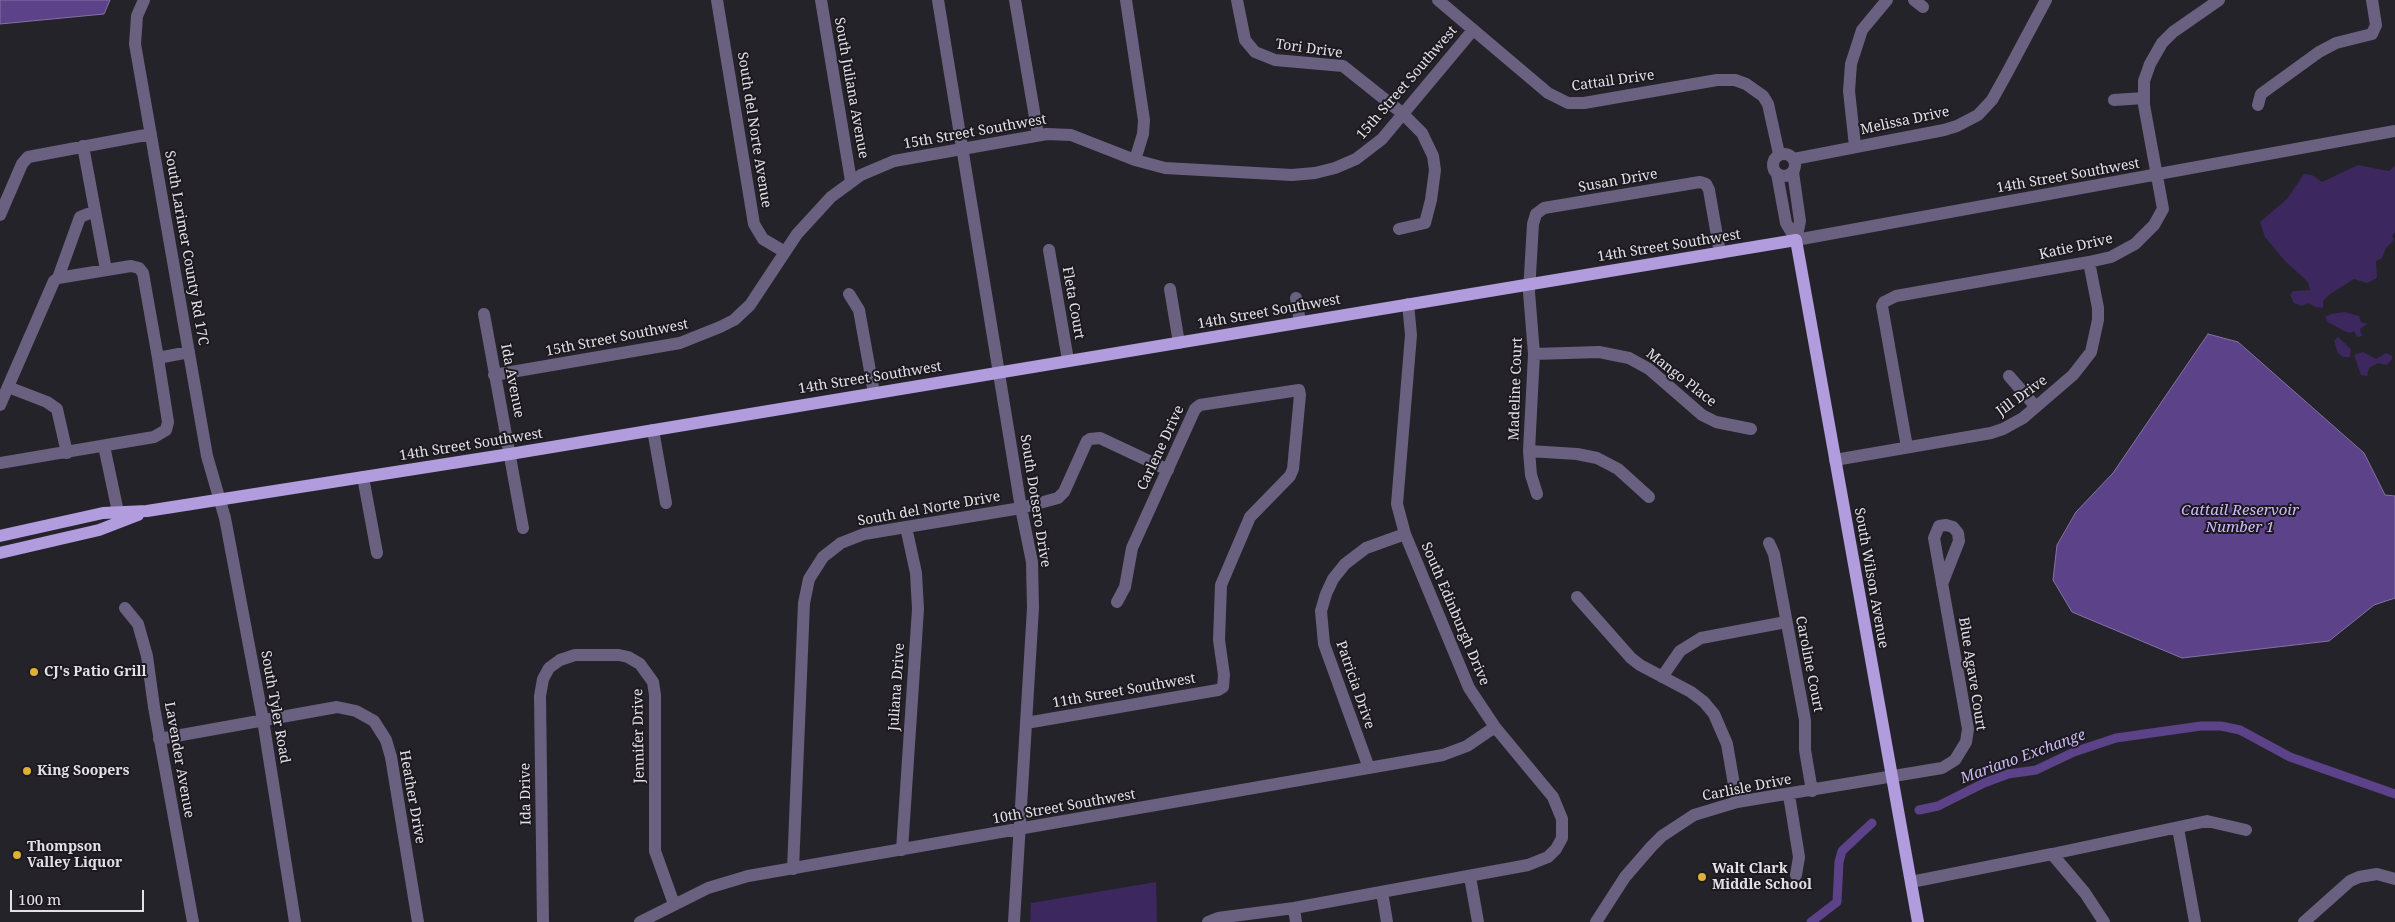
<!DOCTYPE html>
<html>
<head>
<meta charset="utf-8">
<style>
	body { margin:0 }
	#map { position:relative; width:2395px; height:922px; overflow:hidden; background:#25232a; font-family:"Noto Serif",serif }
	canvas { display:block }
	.scale { position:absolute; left:10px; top:890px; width:134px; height:22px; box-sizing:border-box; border:2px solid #e2e1e6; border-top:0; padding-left:6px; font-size:15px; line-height:18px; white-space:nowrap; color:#e2e1e6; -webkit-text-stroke:4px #1c1a20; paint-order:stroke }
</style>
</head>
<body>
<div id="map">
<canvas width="2395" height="922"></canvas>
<div class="scale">100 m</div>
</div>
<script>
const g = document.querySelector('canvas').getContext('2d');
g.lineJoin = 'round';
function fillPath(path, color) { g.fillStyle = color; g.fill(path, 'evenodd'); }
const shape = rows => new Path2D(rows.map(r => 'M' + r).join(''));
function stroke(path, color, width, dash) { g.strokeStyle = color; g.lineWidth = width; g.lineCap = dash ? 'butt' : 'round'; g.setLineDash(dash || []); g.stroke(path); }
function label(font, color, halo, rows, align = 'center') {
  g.font = font + ' "Noto Serif",serif'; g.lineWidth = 4; g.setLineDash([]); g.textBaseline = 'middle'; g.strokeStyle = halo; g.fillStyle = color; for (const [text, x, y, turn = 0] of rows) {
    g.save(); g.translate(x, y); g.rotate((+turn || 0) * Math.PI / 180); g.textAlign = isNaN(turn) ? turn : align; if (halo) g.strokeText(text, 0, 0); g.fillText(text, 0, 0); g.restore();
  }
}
fillPath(shape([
	[2358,165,2389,171,2395,166,2395,232,2392,236,2394,240,2386,248,2382,258,2376,261,2377,278,2367,283,2354,279,2330,294,2323,301,2323,308,2316,307,2308,303,2302,306,2294,303,2290,295,2293,291,2310,290,2308,282,2285,261,2265,237,2260,222,2287,199,2304,174,2312,175,2322,182],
	[2344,312,2359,316,2361,322,2367,324,2360,329,2362,336,2357,337,2354,331,2350,333,2344,331,2328,322,2325,317,2331,314],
	[2338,337,2351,349,2350,357,2343,357,2338,353,2334,341],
	[2363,352,2376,359,2386,353,2392,356,2392,359,2387,365,2378,363,2369,368,2367,376,2361,375,2354,355],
	[1156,882,1157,922,1030,922,1031,903]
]), '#3c275e');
const water = shape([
	[0,0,110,0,104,14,0,24,0,0],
	[2208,334,2238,342,2364,453,2385,495,2395,496,2395,598,2374,605,2329,641,2182,658,2072,612,2053,580,2057,545,2076,512,2113,473,2208,334]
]);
fillPath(water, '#5c4288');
stroke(water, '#8472a4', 1);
stroke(shape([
	[1919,810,1938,806,1984,783,2008,774,2036,770,2074,752,2116,738,2201,726,2221,726,2240,730,2290,757,2395,794],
	[1811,922,1837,902,1839,862,1842,851,1872,823]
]), '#5c4288', 9);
stroke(shape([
	[144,0,137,16,135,44,207,456,225,518,263,720,295,922],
	[717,0,754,224,763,239,785,252],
	[821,0,851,181],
	[938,0,1021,508,1032,562,1033,608,1014,922],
	[1015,0,1038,135],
	[1126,0,1144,120,1143,134,1135,160],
	[1237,0,1245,40,1255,52,1275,60,1343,66,1402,113,1422,133,1433,156,1435,170,1431,200,1425,223,1399,229],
	[1438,0,1548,93,1568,103,1584,103,1717,80,1735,80,1746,84,1763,96,1768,104,1779,154],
	[1914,0,1923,7],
	[2114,100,2144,98],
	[2258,105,2261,94,2319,52,2336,43,2372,34,2376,25,2372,0],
	[83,146,106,270],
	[1855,146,1849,91,1851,64,1862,30,1887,0],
	'1773 165a11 11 0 1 1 22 0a11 11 0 1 1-22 0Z',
	[1794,159,1944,130,1957,126,1978,115,1992,100,2007,73,2046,0],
	[1793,172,1800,221,1796,240],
	[1777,174,1786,223,1796,240],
	[0,215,22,164,28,157,151,134],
	[1796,240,2395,131],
	[1049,250,1068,360],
	[58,278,80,217,95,211],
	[1170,289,1179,343],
	[849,294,859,310,874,393],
	[1296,298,1300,322],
	[484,314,523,528],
	[1534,354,1599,352,1629,358,1649,369,1702,415,1716,422,1751,429],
	[158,358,189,352],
	[494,375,680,343,720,327,734,320,750,305,797,234,831,197,861,175,894,161,1047,134,1071,135,1135,160,1165,168,1292,175,1315,173,1335,168,1356,159,1382,139,1473,30],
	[2009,376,2036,407],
	[8,387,47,402,57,409,67,453],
	[0,405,54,281,58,278,131,266,139,268,143,273,158,358,168,422,166,430,154,437,0,463],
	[653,430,666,503],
	[104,446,118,512],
	[1907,447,1882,306,1884,302,1896,296,2089,262,2111,257,2135,244,2154,225,2163,209,2144,105,2144,81,2150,64,2162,43,2173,32,2219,0],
	[1529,451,1577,454,1597,458,1618,469,1649,497],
	[1835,460,1991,433,2003,429,2023,418,2073,375,2091,352,2098,320,2098,308,2089,262],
	[363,477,377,553],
	[1537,494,1531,475,1529,451,1534,354,1529,292,1533,224,1536,214,1544,208,1700,182,1706,184,1709,190,1720,253],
	[1769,543,1774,554,1805,720,1805,750,1812,791],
	[1577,597,1631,658,1640,665,1691,692,1704,702,1714,714,1727,744,1737,802],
	[125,608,138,624,147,656,154,707,193,922],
	[1662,677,1680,651,1701,638,1786,622],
	[1026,723,1218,690,1223,687,1224,675,1219,640,1221,585,1250,517,1290,476,1293,469,1300,395,1299,390,1200,405,1195,409,1132,548,1125,587,1117,602],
	[159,739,337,707,356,711,374,721,386,740,391,757,418,922],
	[1369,768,1324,644,1321,611,1326,594,1333,579,1345,564,1366,548,1405,534],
	[1789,795,1799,857,1796,875],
	[2178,828,2195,922],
	[902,850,918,609,916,573,906,527],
	[2052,854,2207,821,2246,830],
	[793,869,804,603,809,579,823,557,841,543,864,534,1021,508,1058,498,1064,492,1087,441,1090,439,1100,438,1168,470],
	[1470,877,1478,922],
	[1911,882,2052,854,2085,893,2104,922],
	[1382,892,1387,922],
	[1294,908,1296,922],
	[543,922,540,696,543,679,549,668,560,660,575,655,619,655,628,657,640,664,653,682,655,695,655,851,674,904],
	[640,922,708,888,748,876,1443,755,1467,746,1495,727],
	[1208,922,1218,918,1294,908,1528,865,1548,857,1556,849,1562,838,1562,819,1553,797,1495,727,1469,688,1405,534,1397,504,1411,335,1408,304],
	[1596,922,1625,877,1651,847,1662,836,1694,815,1737,802,1942,768,1955,760,1966,742,1968,729,1934,538,1939,526,1946,525,1953,527,1958,533,1959,541,1942,584],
	[2304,922,2350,881,2359,877,2377,874,2395,879]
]), '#6a6080', 12);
stroke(shape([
	[0,536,103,513,147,511,510,454,1796,240,1918,922],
	[0,553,99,530,138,515]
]), '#b19cde', 12);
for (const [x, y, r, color] of [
	[34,672,5,"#ddb133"],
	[27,771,5,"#ddb133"],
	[17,855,5,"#ddb133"],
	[1702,877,5,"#ddb133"]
]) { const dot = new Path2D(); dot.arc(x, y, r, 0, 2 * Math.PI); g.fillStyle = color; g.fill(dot); stroke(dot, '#1c1a20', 2); }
label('14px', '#e2e1e6', '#1c1a20', [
	["Tori Drive",1309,49,8],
	["Cattail Drive",1613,81,-8],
	["15th Street Southwest",1407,83,-49],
	["South Juliana Avenue",851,88,80],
	["Melissa Drive",1905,121,-12],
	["South del Norte Avenue",754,130,81],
	["15th Street Southwest",975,132,-10],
	["14th Street Southwest",2068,176,-10],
	["Susan Drive",1618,181,-10],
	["14th Street Southwest",1669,246,-9],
	["Katie Drive",2076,247,-13],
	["South Larimer County Rd 17C",186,248,80],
	["Fleta Court",1073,303,80],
	["14th Street Southwest",1269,312,-10],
	["15th Street Southwest",617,338,-11],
	["14th Street Southwest",870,378,-9],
	["Mango Place",1681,378,38],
	["Ida Avenue",512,381,79],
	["Madeline Court",1516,389,-88],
	["Jill Drive",2022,396,-36],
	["14th Street Southwest",471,445,-9],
	["Carlene Drive",1161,448,-65],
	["South Dotsero Drive",1035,501,81],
	["South del Norte Drive",929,509,-10],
	["South Wilson Avenue",1871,578,80],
	["South Edinburgh Drive",1455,614,67],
	["Caroline Court",1809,664,79],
	["Blue Agave Court",1972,674,81],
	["Patricia Drive",1355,685,71],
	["Juliana Drive",897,687,-86],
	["11th Street Southwest",1124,691,-10],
	["South Tyler Road",275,707,80],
	["Jennifer Drive",639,736,-91],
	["Lavender Avenue",179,760,80],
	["Carlisle Drive",1747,788,-11],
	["Ida Drive",526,794,-91],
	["Heather Drive",412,797,80],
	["10th Street Southwest",1064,807,-10]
]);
label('bold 14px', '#e2e1e6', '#1c1a20', [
	["CJ's Patio Grill",44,672],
	["King Soopers",37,771],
	["Thompson",27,847],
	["Valley Liquor",27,863],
	["Walt Clark",1712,869],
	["Middle School",1712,885]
], 'left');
label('italic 15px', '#cdbaf7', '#1c1a20', [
	["Cattail Reservoir",2240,511],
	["Number 1",2240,528],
	["Mariano Exchange",2023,757,-20]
]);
</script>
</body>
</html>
